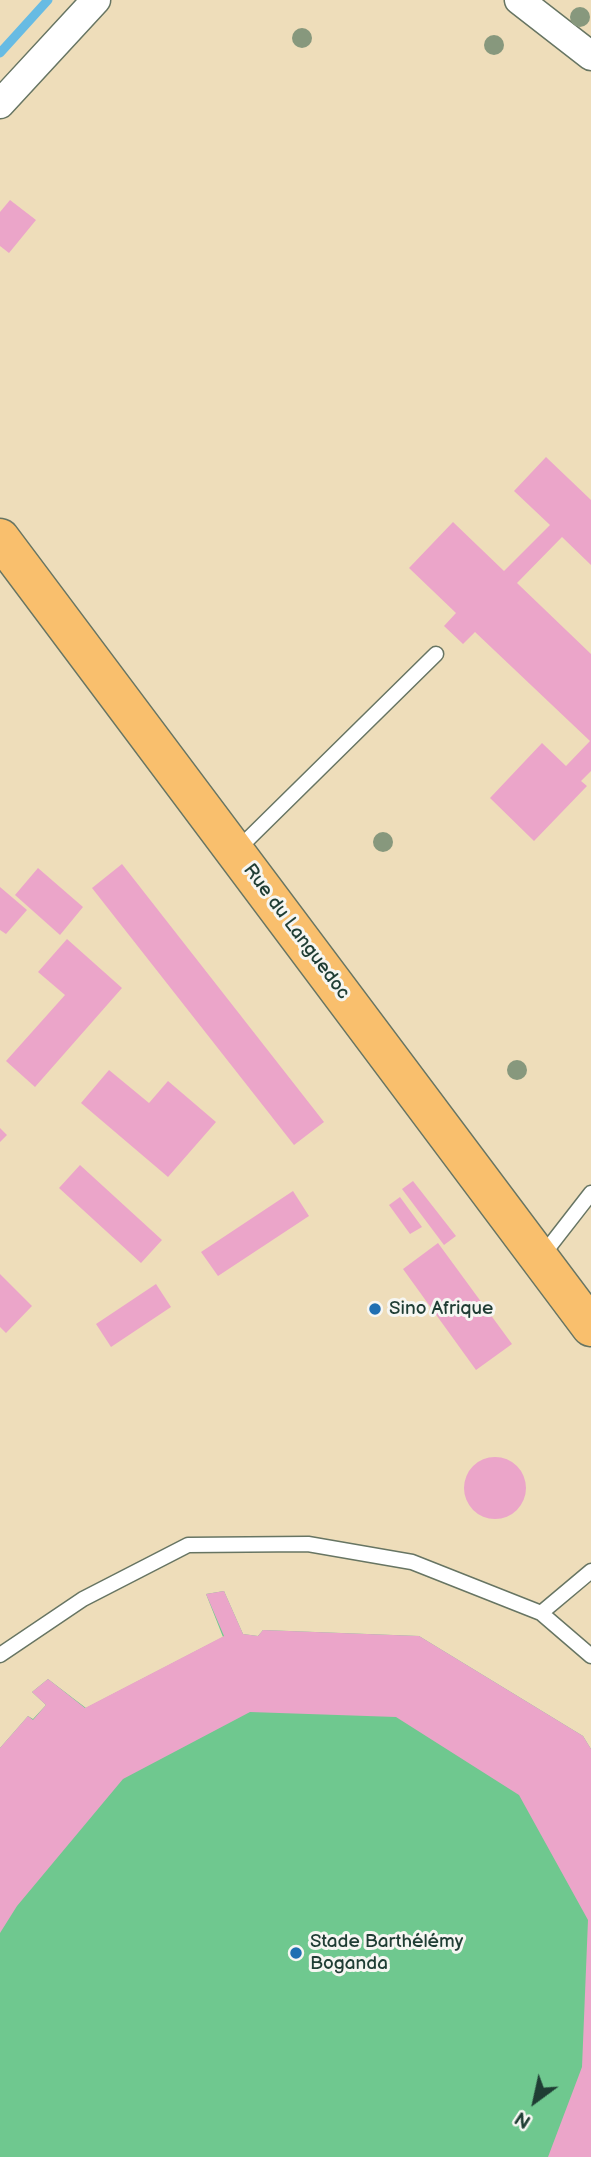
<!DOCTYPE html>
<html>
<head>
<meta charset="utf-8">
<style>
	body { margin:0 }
	#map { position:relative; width:591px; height:2157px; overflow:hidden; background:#eeddba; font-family:"Balsamiq Sans",sans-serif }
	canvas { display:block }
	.north { position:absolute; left:500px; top:2066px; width:70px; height:70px; -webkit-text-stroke:5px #f6f6f2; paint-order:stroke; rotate:213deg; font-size:19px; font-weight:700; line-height:28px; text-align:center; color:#1f3d34 }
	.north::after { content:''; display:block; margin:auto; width:24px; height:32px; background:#1f3d34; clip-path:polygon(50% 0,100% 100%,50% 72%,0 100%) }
</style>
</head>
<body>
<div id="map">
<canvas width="591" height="2157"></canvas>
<div class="north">N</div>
</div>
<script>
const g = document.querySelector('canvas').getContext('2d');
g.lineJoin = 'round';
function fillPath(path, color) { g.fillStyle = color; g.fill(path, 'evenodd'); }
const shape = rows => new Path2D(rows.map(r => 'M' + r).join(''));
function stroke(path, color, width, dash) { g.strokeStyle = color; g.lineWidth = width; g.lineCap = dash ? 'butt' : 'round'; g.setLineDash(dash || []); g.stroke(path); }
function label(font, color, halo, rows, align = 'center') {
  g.font = font + ' "Balsamiq Sans",sans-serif'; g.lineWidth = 6; g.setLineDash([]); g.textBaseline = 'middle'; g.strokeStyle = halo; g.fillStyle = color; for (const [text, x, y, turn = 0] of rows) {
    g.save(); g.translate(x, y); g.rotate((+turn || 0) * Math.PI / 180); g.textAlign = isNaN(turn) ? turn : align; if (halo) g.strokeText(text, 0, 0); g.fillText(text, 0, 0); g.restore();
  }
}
fillPath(shape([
	[224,1591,243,1634,258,1636,263,1630,419,1636,583,1736,591,1749,591,2157,0,2157,0,1748,28,1716,33,1719,46,1705,32,1692,48,1679,86,1708,223,1637,206,1594]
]), '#6fc88f');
stroke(shape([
	[0,53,48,0]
]), '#67bbe3', 9);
fillPath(shape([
	[10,200,36,220,9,253,0,246,0,212],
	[546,457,591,500,591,565,562,537,517,583,591,654,591,771,581,781,587,786,534,841,490,798,542,743,566,766,590,741,475,632,463,644,444,626,456,613,409,568,453,522,504,571,550,525,514,491],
	[122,864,324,1122,294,1145,92,888],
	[38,868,83,907,60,935,15,895],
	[0,887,27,910,6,934,0,930],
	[67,939,122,988,35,1087,6,1061,65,995,38,972],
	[109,1070,149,1103,168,1081,216,1122,168,1177,81,1103],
	[0,1128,7,1135,0,1142],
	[80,1165,162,1240,141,1263,59,1188],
	[413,1181,456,1236,444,1245,402,1189],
	[293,1191,309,1216,218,1276,201,1252],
	[400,1197,422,1227,410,1234,389,1205],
	[438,1243,512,1344,476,1370,403,1269],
	[0,1274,32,1306,6,1333,0,1327],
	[156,1284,171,1307,111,1347,96,1324],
	'464 1488a31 31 0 1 1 62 0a31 31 0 1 1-62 0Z',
	[224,1591,243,1634,258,1636,263,1630,419,1636,583,1736,591,1749,591,2157,548,2157,582,2067,588,1920,519,1795,396,1717,250,1712,123,1779,17,1906,0,1933,0,1748,28,1716,33,1720,46,1705,32,1692,48,1679,85,1708,224,1636,206,1594]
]), '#eba5c9');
const lane = shape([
	[237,850,436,654],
	[542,1256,591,1193],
	[541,1613,591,1571],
	[0,1655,83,1599,188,1545,308,1544,412,1562,541,1613,591,1656]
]);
const street = shape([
	[519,0,591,56],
	[0,104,96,0]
]);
const primary = shape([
	[0,538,591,1327]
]);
stroke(lane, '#677563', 17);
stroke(street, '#677563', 31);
stroke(primary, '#677563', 41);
stroke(lane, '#fff', 14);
stroke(street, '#fff', 28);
stroke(primary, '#f9bf6d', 38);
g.fillStyle = '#87987d';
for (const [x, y] of [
	[580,17],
	[302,38],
	[494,45],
	[383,842],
	[517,1070]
]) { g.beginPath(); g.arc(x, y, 10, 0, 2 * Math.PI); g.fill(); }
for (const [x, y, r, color] of [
	[375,1309,7,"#1f6fb2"],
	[296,1953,7,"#1f6fb2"]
]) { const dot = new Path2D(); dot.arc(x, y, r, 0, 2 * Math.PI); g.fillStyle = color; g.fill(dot); stroke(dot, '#f6f6f2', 2.5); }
label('19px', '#1f3d34', '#f6f6f2', [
	["Rue du Languedoc",296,932,53]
]);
label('19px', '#1f3d34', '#f6f6f2', [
	["Sino Afrique",389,1309],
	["Stade Barthélémy",310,1942],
	["Boganda",310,1964]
], 'left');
</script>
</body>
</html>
